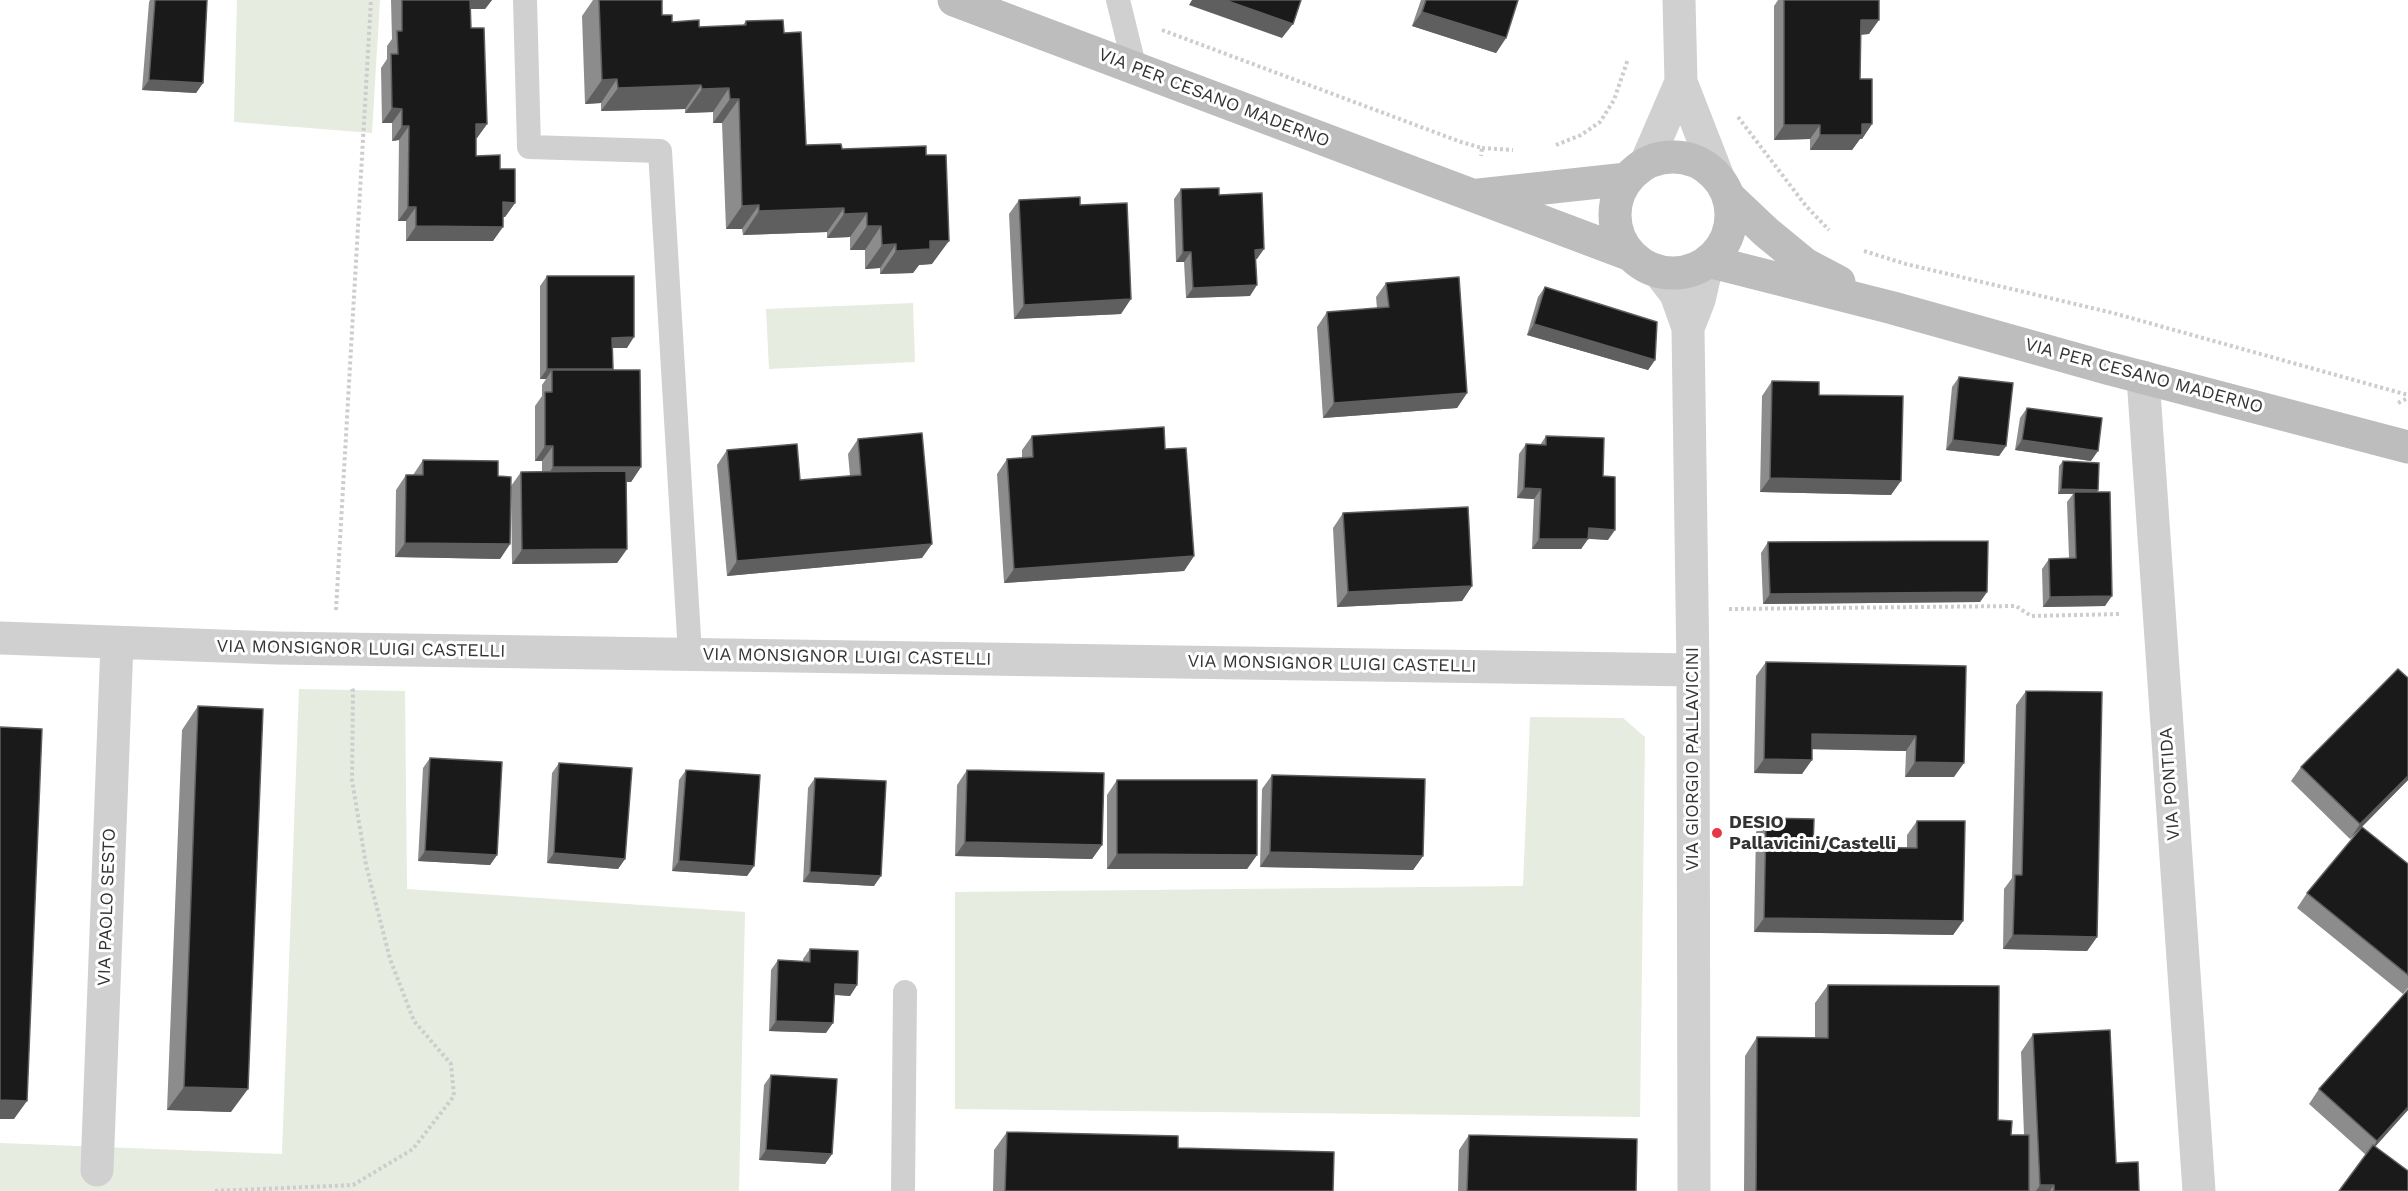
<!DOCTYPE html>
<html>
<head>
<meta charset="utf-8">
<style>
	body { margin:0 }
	canvas { display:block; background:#fff }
</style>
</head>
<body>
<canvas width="2408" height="1191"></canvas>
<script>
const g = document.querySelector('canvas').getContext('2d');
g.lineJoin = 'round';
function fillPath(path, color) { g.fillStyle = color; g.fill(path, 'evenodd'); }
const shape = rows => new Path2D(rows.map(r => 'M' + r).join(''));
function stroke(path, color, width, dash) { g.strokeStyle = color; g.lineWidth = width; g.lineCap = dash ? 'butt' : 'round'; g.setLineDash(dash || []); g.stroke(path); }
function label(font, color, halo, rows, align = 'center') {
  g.font = font + ' "Work Sans",sans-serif'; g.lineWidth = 6; g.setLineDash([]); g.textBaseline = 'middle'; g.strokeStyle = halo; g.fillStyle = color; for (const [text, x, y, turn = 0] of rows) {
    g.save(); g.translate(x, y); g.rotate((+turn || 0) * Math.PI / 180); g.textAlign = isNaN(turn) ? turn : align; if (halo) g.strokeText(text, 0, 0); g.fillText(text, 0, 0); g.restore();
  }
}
fillPath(shape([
	[237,0,380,0,372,133,234,122],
	[913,303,915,362,769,369,766,309],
	[299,689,405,691,407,889,745,912,739,1191,0,1191,0,1143,282,1154],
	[1530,717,1623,718,1645,737,1640,1117,955,1109,955,892,1523,886]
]), '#e6ecdf');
stroke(shape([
	[1162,30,1461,142,1482,148,1481,156],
	[1738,117,1806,206,1829,230],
	[1556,145,1581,135,1600,122,1614,100,1628,59],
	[1482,148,1513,150],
	[1864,251,1906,264,2113,313,2408,395],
	[2398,403,2408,398],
	[1729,609,2016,606,2031,616,2121,614],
	[336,610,371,0],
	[215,1191,353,1185,413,1149,454,1096,451,1064,414,1021,390,959,366,865,352,780,353,691,351,686]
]), '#cdcdcd', 4, [3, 3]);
stroke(shape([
	[525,0,529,147,660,151,690,654],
	[1118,0,1135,69],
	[903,1191,905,992]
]), '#d0d0d0', 24);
stroke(shape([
	[1681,82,1718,177],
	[1646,163,1681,82,1679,0],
	[1659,272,1676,294,1688,328,1693,670,1694,1191],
	[1688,328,1699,300,1708,261],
	[2143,377,2199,1191],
	[0,638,277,648,1693,670],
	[97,1170,117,643]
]), '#d0d0d0', 33);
stroke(shape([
	[954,0,1631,255],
	'1615 215a58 58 0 1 1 116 0a58 58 0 1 1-116 0Z',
	[1479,195,1627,179],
	[1729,197,1766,232,1805,264,1839,282],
	[1708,261,1893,308,2107,368,2408,447]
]), '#bdbdbd', 33);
fillPath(shape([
	[150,0,207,0,203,83,196,93,142,90,149,2],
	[391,0,492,0,485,9,470,9,471,28,487,124,477,138,476,138,476,156,500,169,515,203,505,217,503,217,493,241,406,241,406,221,398,221,399,140,392,141,392,123,382,123,381,68,387,59,387,46,392,39],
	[593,0,662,0,662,15,672,22,699,27,743,25,746,21,784,33,806,145,842,149,932,264,919,265,913,273,880,274,880,268,865,269,865,250,850,250,850,237,827,238,827,232,743,235,742,229,726,229,722,123,713,123,713,112,685,113,685,109,601,111,601,103,585,104,582,16],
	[1421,0,1518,0,1506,38,1496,53,1412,26],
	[1778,0,1879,0,1869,34,1861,35,1860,79,1872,124,1862,139,1860,139,1852,150,1810,150,1810,139,1774,140,1774,6],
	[1181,189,1219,195,1257,259,1255,259,1250,296,1186,298,1184,262,1176,262,1174,199],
	[1019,200,1080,205,1121,314,1014,319,1009,214],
	[547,276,627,348,612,348,613,369,641,467,631,482,626,482,627,549,617,563,512,564,511,494,510,544,500,559,395,557,396,490,406,475,413,475,423,460,498,476,511,486,521,472,542,472,542,461,535,461,535,406,542,396,542,385,546,379,540,379,540,286],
	[1386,283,1467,393,1457,408,1323,418,1317,327,1327,312,1377,308,1376,297],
	[1545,287,1655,360,1648,370,1527,335,1538,297],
	[1959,377,2006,446,1999,456,1946,450,1952,387],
	[1772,381,1891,495,1760,492,1762,396],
	[2027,408,2091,461,2015,450,2020,418],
	[1032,436,1165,449,1194,556,1184,571,1004,583,997,474,1007,459,1022,458,1022,450],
	[1546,436,1603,476,1608,540,1588,539,1581,549,1532,549,1534,499,1517,498,1519,454,1526,444,1540,445],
	[858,439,922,558,727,576,717,465,727,450,800,480,850,476,848,454],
	[2063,461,2097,492,2105,606,2043,607,2042,569,2049,559,2069,558,2067,502,2073,494,2058,494,2059,466],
	[1343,513,1472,586,1462,601,1337,607,1333,528],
	[1768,542,1987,592,1980,602,1763,604,1761,553],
	[1766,662,1966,666,1954,777,1905,777,1906,751,1812,749,1802,774,1754,773,1756,676],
	[2026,691,2097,937,2087,951,2003,949,2004,889,2012,878,2016,705],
	[198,706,231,1112,167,1110,182,730],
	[430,758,497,855,490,865,418,861,423,768],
	[559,763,625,859,618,869,547,863,552,773],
	[2301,767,2408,780,2350,839,2291,781],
	[686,770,754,866,747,876,672,871,679,780],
	[967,770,1102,845,1092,859,955,856,957,785],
	[1272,775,1423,856,1413,870,1260,867,1262,789],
	[815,778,874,886,803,882,808,788],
	[1117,780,1257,855,1247,869,1107,869,1107,795],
	[1766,818,1813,847,1907,848,1907,835,1917,821,1963,921,1953,935,1754,932,1756,832],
	[2408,864,2408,988,2403,994,2297,908,2307,893],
	[810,949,857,985,850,996,834,995,826,1033,769,1031,771,970,778,960,803,961,803,959],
	[1828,985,1998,1120,2011,1135,2024,1135,2021,1052,2033,1034,2116,1163,2139,1191,1744,1191,1745,1056,1757,1037,1815,1038,1815,1003],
	[771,1075,832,1154,825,1164,759,1160,764,1085],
	[2319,1089,2408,1110,2366,1155,2309,1104],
	[1007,1132,1178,1148,1333,1191,993,1191,994,1150],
	[1469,1135,1636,1191,1458,1191,1459,1150]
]), '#8c8c8c');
fillPath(shape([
	[466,0,492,0,485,9,460,9],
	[1192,0,1225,0,1293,24,1282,38,1189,5],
	[1422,12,1506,38,1496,53,1412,26],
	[1861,20,1879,20,1869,34,1851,35],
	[617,79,601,103,585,104,602,80],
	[149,80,203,83,196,93,142,90],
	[701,85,685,109,601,111,618,88],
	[729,88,713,112,685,113,702,89],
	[730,99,739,99,722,123,713,123],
	[392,108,402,109,392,123,382,123],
	[476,124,487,124,477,138,466,139],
	[1862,124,1872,124,1862,139,1860,139,1852,150,1810,150,1820,135],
	[1784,125,1820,125,1810,139,1774,140],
	[402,126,409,126,399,140,392,141],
	[503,202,515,203,505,217,493,217],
	[759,205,742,229,726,229,742,206],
	[408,207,416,207,406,221,398,221],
	[844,208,827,232,743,235,759,211],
	[867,213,850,237,827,238,844,214],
	[416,226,503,227,493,241,406,241],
	[867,226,881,226,865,250,850,250],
	[930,241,949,241,932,264,919,265,913,273,880,274,896,251],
	[896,244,880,268,865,269,882,245],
	[1264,249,1257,259,1248,260,1255,250],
	[1183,252,1191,252,1184,262,1176,262],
	[1257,285,1250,296,1186,298,1193,288],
	[1131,299,1121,314,1014,319,1024,305],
	[1534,324,1655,360,1648,370,1527,335],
	[634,337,627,348,605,348,612,338],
	[547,369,613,369,606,379,552,370,546,379,540,379],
	[1467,393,1457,408,1323,418,1334,403],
	[1953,440,2006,446,1999,456,1946,450],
	[2022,440,2098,451,2091,461,2015,450],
	[545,446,553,446,542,461,535,461],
	[553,467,641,467,631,482,543,482],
	[1770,478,1901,481,1891,495,1760,492],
	[1524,488,1541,489,1534,499,1517,498],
	[2061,489,2098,490,2094,496,2074,492,2073,494,2058,494],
	[1589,528,1615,530,1608,540,1582,538],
	[1539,539,1588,539,1581,549,1532,549],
	[405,543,510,544,500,559,395,557],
	[932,544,922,558,727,576,737,561],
	[627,549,617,563,512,564,522,550],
	[1194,556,1184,571,1004,583,1014,569],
	[1472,586,1462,601,1337,607,1348,592],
	[1987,592,1980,602,1763,604,1770,594],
	[2112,596,2105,606,2043,607,2050,597],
	[1812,734,1916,736,1906,751,1802,749],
	[1764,759,1812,760,1802,774,1754,773],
	[1915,762,1964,763,1954,777,1905,777],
	[2408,776,2408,780,2350,839,2360,824],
	[965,842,1102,845,1092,859,955,856],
	[425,851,497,855,490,865,418,861],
	[1270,852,1423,856,1413,870,1260,867],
	[554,853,625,859,618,869,547,863],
	[1117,854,1257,855,1247,869,1107,869],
	[679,861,754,866,747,876,672,871],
	[810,872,881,876,874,886,803,882],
	[1764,918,1963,921,1953,935,1754,932],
	[2013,935,2097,937,2087,951,2003,949],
	[835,984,857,985,850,996,828,994],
	[776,1021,833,1023,826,1033,769,1031],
	[184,1087,248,1089,231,1112,167,1110],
	[0,1100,27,1101,14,1119,0,1119],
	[2408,1107,2408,1110,2367,1156,2377,1141],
	[766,1150,832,1154,825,1164,759,1160],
	[2040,1185,2054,1185,2050,1191,2036,1191]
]), '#5f5f5f');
const building = shape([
	[155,0,207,0,203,83,149,80,155,0],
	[402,0,470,0,471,28,484,28,487,124,476,124,476,156,500,155,500,169,515,169,515,203,503,202,503,227,416,226,416,207,408,207,409,126,402,126,402,109,392,108,391,54,398,54,397,31,402,31,402,0],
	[599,0,662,0,662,15,672,15,672,22,699,20,699,27,746,25,746,21,783,20,784,33,801,32,806,145,841,144,842,149,926,146,926,155,946,155,949,241,930,241,930,249,896,251,896,244,882,245,881,226,867,226,867,213,844,214,844,208,759,211,759,205,742,206,739,99,730,99,729,88,702,89,701,85,618,88,617,79,602,80,599,0],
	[1225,0,1301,0,1293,24,1225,0],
	[1426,0,1518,0,1506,38,1422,12,1426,0],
	[1784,0,1879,0,1879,20,1861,20,1860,79,1872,79,1872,124,1862,124,1862,135,1820,135,1820,125,1784,125,1784,0],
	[1219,188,1219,195,1262,193,1264,249,1255,250,1257,285,1193,288,1191,252,1183,252,1181,189,1219,188],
	[1080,197,1080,205,1127,203,1131,299,1024,305,1019,200,1080,197],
	[547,276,634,276,634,337,612,338,613,369,547,369,547,276],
	[1459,277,1467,393,1334,403,1327,312,1389,307,1386,283,1459,277],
	[1545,287,1657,322,1655,360,1534,324,1545,287],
	[552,370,640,370,641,467,553,467,553,446,545,446,545,392,552,392,552,370],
	[1959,377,2013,383,2006,446,1953,440,1959,377],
	[1772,381,1819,382,1819,395,1903,396,1901,481,1770,478,1772,381],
	[2027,408,2102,418,2098,451,2022,440,2027,408],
	[1164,427,1165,449,1186,448,1194,556,1014,569,1007,459,1033,457,1032,436,1164,427],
	[922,433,932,544,737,561,727,450,797,444,800,480,861,475,858,439,922,433],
	[1546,436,1604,438,1603,476,1615,477,1615,530,1589,528,1588,539,1539,539,1541,489,1524,488,1526,444,1546,445,1546,436],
	[423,460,498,461,498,476,511,477,510,544,405,543,406,475,423,475,423,460],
	[2063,461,2099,463,2098,490,2061,489,2063,461],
	[626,471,627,549,522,550,521,472,626,471],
	[2074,492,2110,492,2112,596,2050,597,2049,559,2076,558,2074,492],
	[1468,507,1472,586,1348,592,1343,513,1468,507],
	[1988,541,1987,592,1770,594,1768,542,1988,541],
	[1766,662,1966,666,1964,763,1915,762,1916,736,1812,734,1812,760,1764,759,1766,662],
	[2398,669,2408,678,2408,776,2360,824,2301,767,2398,669],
	[2026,691,2102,692,2097,937,2013,935,2015,875,2022,875,2026,691],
	[198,706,263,709,248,1089,184,1087,198,706],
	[0,727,42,729,27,1101,0,1100,0,727],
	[430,758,502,762,497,855,425,851,430,758],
	[559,763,632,768,625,859,554,853,559,763],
	[686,770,760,775,754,866,679,861,686,770],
	[967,770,1104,773,1102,845,965,842,967,770],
	[1272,775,1425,779,1423,856,1270,852,1272,775],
	[815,778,886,781,881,876,810,872,815,778],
	[1117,780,1257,780,1257,855,1117,854,1117,780],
	[1766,818,1814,819,1813,847,1917,848,1917,821,1965,821,1963,921,1764,918,1766,818],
	[2362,827,2408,864,2408,975,2307,893,2362,827],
	[810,949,858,951,857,985,835,984,833,1023,776,1021,778,960,810,962,810,949],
	[1828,985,1999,986,1998,1120,2012,1121,2011,1135,2029,1135,2029,1191,1756,1191,1757,1037,1828,1038,1828,985],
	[2408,990,2408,1107,2377,1141,2319,1089,2408,990],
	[2110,1030,2116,1163,2138,1162,2139,1191,2054,1191,2054,1185,2040,1185,2033,1034,2110,1030],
	[771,1075,837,1079,832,1154,766,1150,771,1075],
	[1007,1132,1178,1136,1178,1148,1334,1152,1333,1191,1005,1191,1007,1132],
	[1469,1135,1637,1139,1636,1191,1467,1191,1469,1135],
	[2373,1145,2408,1171,2408,1191,2339,1191,2373,1145]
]);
fillPath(building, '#1a1a1a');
stroke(building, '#5f5f5f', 1.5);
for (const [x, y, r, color] of [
	[1717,833,6,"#e63946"]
]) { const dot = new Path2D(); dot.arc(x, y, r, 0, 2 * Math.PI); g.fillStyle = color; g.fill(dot); stroke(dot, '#fff', 2); }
label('18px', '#333', '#fff', [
	["VIA PER CESANO MADERNO",1214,98,21],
	["VIA PER CESANO MADERNO",2144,376,15],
	["VIA MONSIGNOR LUIGI CASTELLI",361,649,1],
	["VIA MONSIGNOR LUIGI CASTELLI",847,657,1],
	["VIA MONSIGNOR LUIGI CASTELLI",1332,664,1],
	["VIA GIORGIO PALLAVICINI",1693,759,-90],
	["VIA PONTIDA",2170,784,-94],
	["VIA PAOLO SESTO",107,907,-88]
]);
label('bold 18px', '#333', '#fff', [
	["DESIO",1729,823],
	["Pallavicini/Castelli",1729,844]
], 'left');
</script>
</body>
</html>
